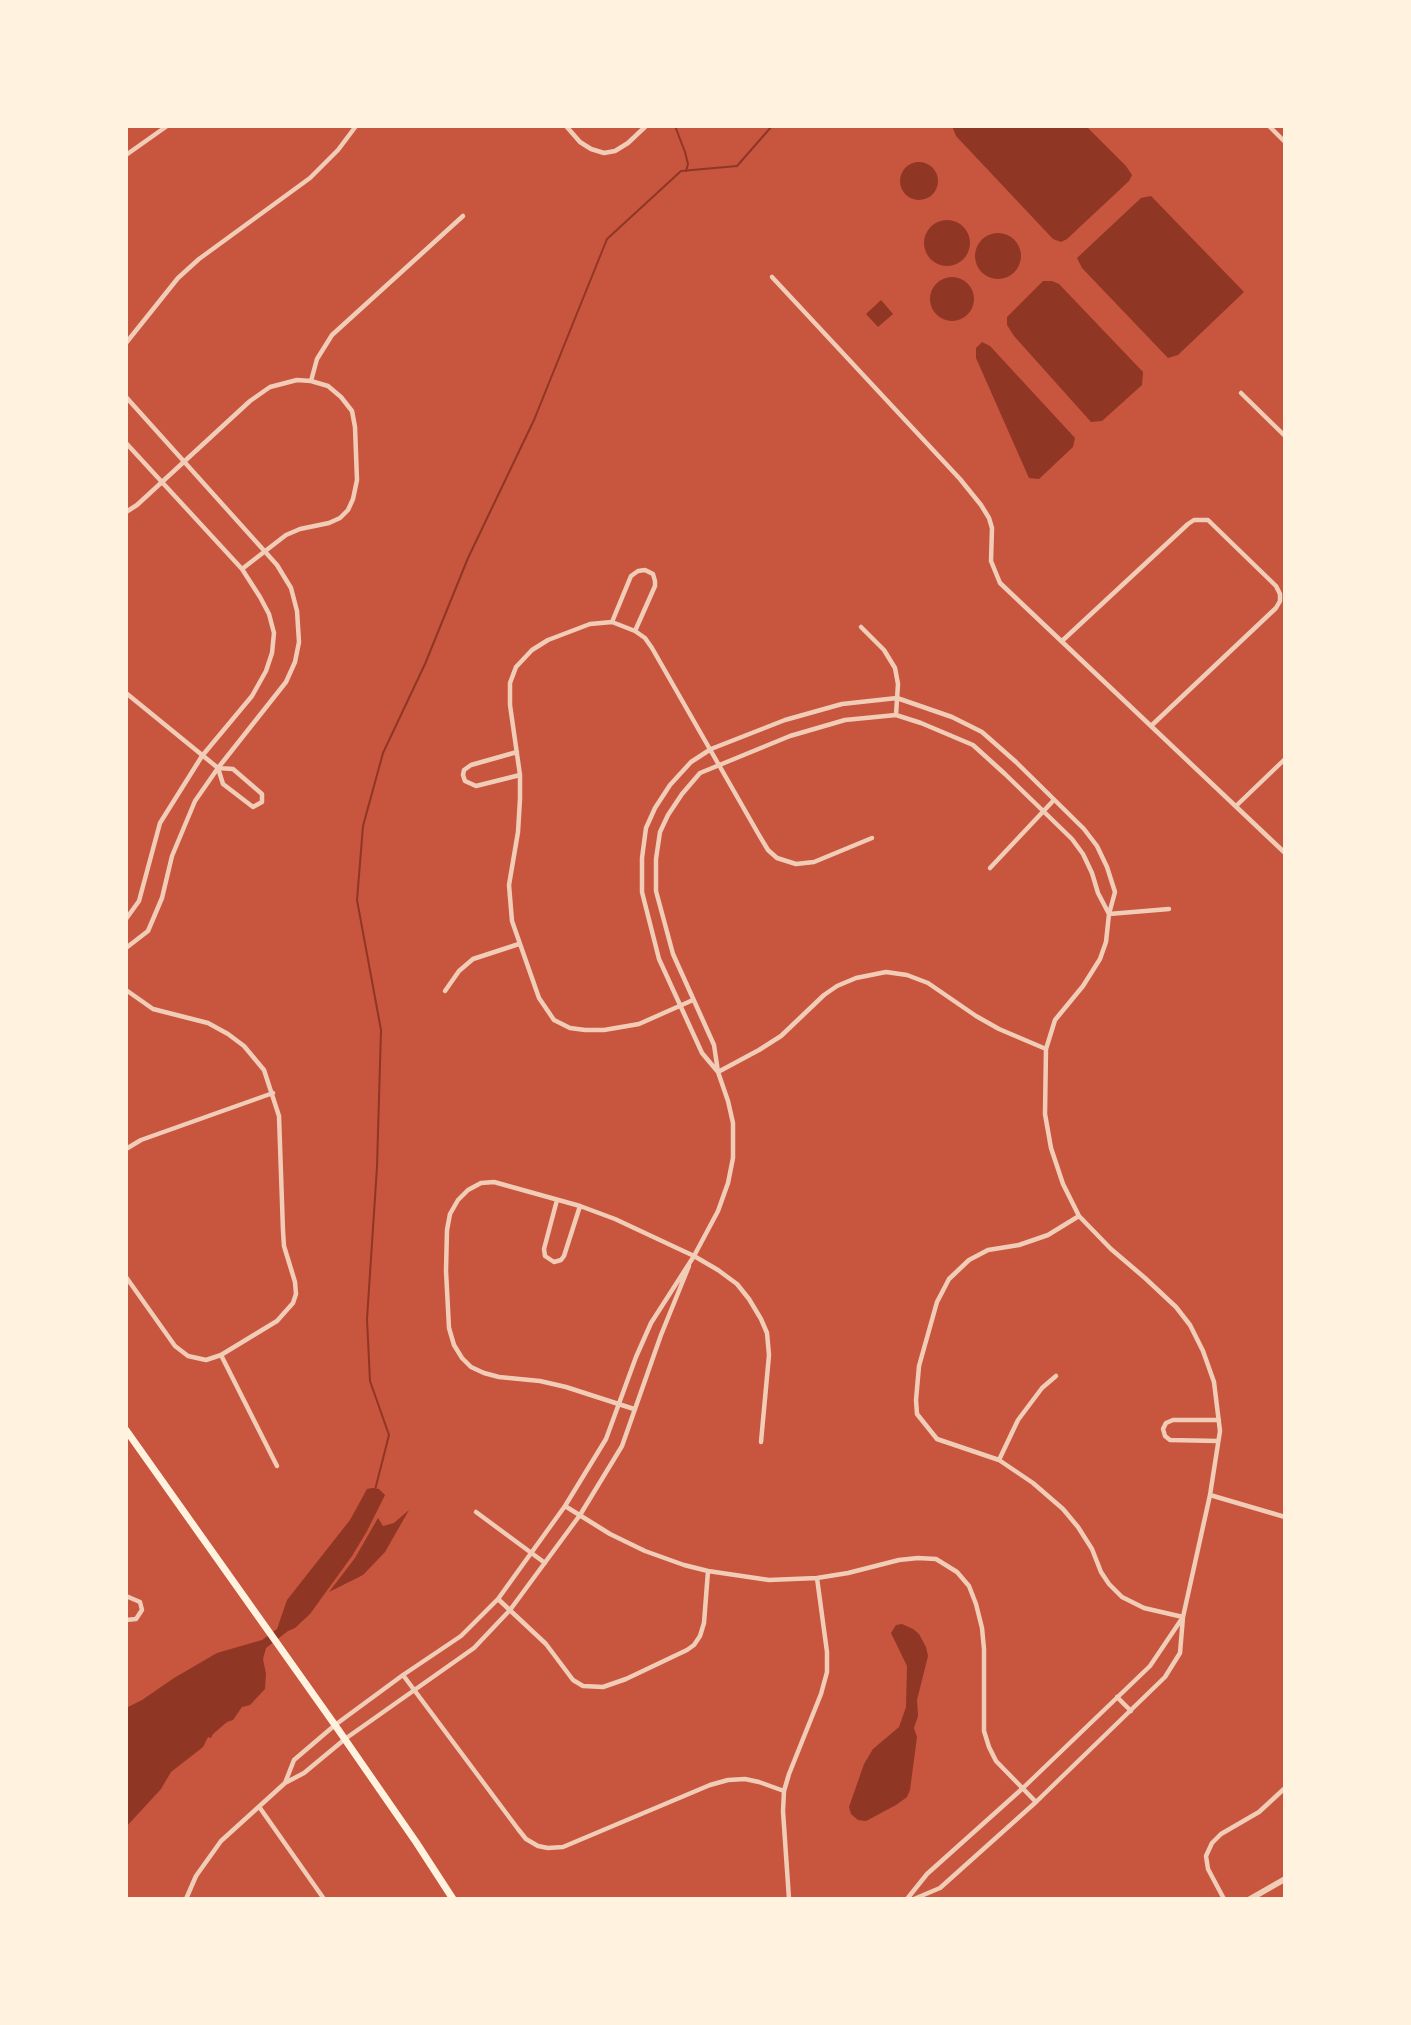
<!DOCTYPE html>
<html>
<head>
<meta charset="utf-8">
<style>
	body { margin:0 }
	#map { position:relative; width:1411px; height:2025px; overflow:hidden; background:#c8553d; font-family:"Open Sans",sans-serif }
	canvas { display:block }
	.frame { position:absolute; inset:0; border:128px solid #fff3e0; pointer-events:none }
</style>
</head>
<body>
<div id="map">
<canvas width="1411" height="2025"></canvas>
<div class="frame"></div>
</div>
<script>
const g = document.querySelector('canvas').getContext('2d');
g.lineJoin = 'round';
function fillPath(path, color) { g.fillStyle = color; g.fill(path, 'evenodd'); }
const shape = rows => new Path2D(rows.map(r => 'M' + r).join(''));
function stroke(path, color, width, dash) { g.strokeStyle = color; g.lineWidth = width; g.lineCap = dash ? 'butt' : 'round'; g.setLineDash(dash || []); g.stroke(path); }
fillPath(shape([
	[952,126,1086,126,1126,166,1132,175,1129,181,1067,239,1061,242,1053,239,956,136],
	'900 181a19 19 0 1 1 38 0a19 19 0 1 1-38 0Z',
	[1151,196,1244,292,1178,355,1168,358,1082,268,1077,258,1141,198],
	'924 243a23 23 0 1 1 46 0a23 23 0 1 1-46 0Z',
	'975 256a23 23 0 1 1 46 0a23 23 0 1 1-46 0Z',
	'930 299a22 22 0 1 1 44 0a22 22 0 1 1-44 0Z',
	[1043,281,1052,281,1059,284,1143,372,1142,385,1102,421,1091,422,1014,336,1007,325,1007,317],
	[881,300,893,314,878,327,866,314],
	[982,342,990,346,1075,438,1073,447,1039,479,1029,478,976,358,976,348],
	[372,1488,379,1489,385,1495,367,1531,352,1556,310,1614,295,1628,288,1631,266,1648,263,1659,266,1674,265,1689,250,1705,242,1707,233,1720,227,1722,213,1734,211,1738,208,1737,203,1747,171,1772,161,1789,126,1827,126,1708,142,1700,174,1678,217,1653,262,1640,277,1629,287,1600,350,1520,367,1489],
	[409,1510,385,1552,363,1575,329,1592,355,1558,378,1518,383,1526,394,1523],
	[902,1624,913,1629,919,1634,926,1647,928,1656,917,1700,918,1716,914,1728,917,1737,910,1790,907,1797,896,1805,866,1821,858,1820,851,1814,849,1807,864,1764,873,1749,899,1727,906,1707,907,1666,891,1633,896,1625]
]), '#8f3625');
stroke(shape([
	[675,126,685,152,688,164,686,171],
	[375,1490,389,1435,370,1381,367,1319,377,1167,381,1030,357,900,363,826,383,753,425,664,468,558,534,420,607,239,681,171,737,166,772,126]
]), '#8f3625', 2);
stroke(shape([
	[566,126,580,142,591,149,604,153,615,151,628,143,646,126],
	[1269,126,1285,142],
	[126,155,167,126],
	[772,277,960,479,981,505,989,518,992,528,991,561,1000,583,1285,853],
	[126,343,178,278,199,259,310,178,338,150,356,126],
	[311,381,317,359,332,335,463,216],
	[1241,393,1285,436],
	[126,397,277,565,291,588,297,611,299,642,295,662,286,682,218,768,195,801,172,856,162,898,148,931,126,948],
	[126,443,242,569,260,597,269,614,274,633,272,653,266,671,252,696,202,756,160,823,139,901,126,919],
	[126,512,137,505,250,401,270,387,297,380,311,381,328,386,341,397,352,411,355,427,357,480,353,499,348,510,340,518,329,523,300,529,286,535,242,569],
	[612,622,631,576,638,571,645,570,653,574,655,581,655,586,635,631],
	[861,627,884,650,895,668,898,684,896,715],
	[1062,641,1188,524,1194,520,1208,520,1276,586,1280,594,1280,601,1276,608,1151,726],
	[126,693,218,768,223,784,253,807,262,802,262,794,233,769,218,768],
	[517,752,471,765,464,770,463,775,465,781,476,786,520,775],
	[1236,806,1285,759],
	[990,868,1053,801],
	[1109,914,1169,909],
	[126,990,153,1009,208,1023,228,1034,244,1046,264,1070,279,1116,283,1231,284,1246,295,1282,296,1294,293,1303,277,1321,221,1355,206,1360,188,1356,175,1346,126,1277],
	[445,991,459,971,473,959,519,944],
	[693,1000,639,1024,604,1030,585,1030,570,1028,554,1020,539,998,512,921,509,885,518,832,520,799,520,775,510,705,510,683,516,667,532,650,548,640,590,624,612,622,635,631,645,638,652,648,759,835,768,850,777,858,796,864,814,862,872,838],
	[718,1072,702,1053,659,959,642,892,642,858,646,828,655,808,670,785,691,762,711,749,785,720,842,704,897,698,952,717,982,732,1016,762,1084,829,1097,846,1107,867,1115,892,1109,914,1106,942,1100,959,1083,986,1055,1020,1046,1049,1045,1114,1051,1148,1063,1184,1079,1216,1111,1249,1145,1278,1176,1307,1190,1325,1203,1351,1214,1382,1220,1431,1210,1495,1183,1617,1180,1653,1165,1677,1036,1802,940,1888,914,1899],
	[718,1072,759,1050,781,1036,824,995,837,986,856,978,886,972,907,975,928,983,976,1016,999,1029,1046,1049],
	[126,1149,141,1140,273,1093],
	[557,1200,544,1249,545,1256,554,1262,561,1260,564,1256,580,1206],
	[1079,1216,1048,1235,1019,1245,988,1250,969,1260,949,1279,937,1302,919,1366,916,1400,917,1414,937,1439,999,1460,1033,1483,1063,1509,1078,1527,1092,1549,1101,1572,1109,1584,1122,1597,1144,1608,1183,1617],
	[221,1355,277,1466],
	[634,1409,566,1387,540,1381,499,1377,484,1373,471,1367,462,1358,454,1345,449,1328,446,1271,447,1230,450,1214,458,1200,468,1190,481,1183,494,1182,580,1206,615,1219,694,1256,718,1270,737,1284,749,1299,761,1319,767,1333,769,1355,761,1442],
	[1218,1441,1170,1440,1165,1436,1163,1429,1166,1423,1173,1420,1219,1420],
	[999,1460,1018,1420,1042,1388,1056,1376],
	[1210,1495,1285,1517],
	[565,1506,610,1534,645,1551,684,1565,708,1571,769,1580,817,1578,848,1573,899,1560,918,1558,936,1559,957,1572,969,1586,976,1604,982,1628,984,1649,984,1731,989,1747,996,1761,1036,1802],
	[476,1512,545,1563],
	[126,1596,140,1602,142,1610,136,1619,126,1620],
	[498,1599,546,1644,573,1680,583,1686,603,1687,626,1679,687,1650,694,1645,700,1636,704,1623,708,1571],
	[403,1675,518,1829,526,1839,538,1846,548,1848,563,1847,710,1785,728,1780,745,1779,759,1782,784,1791],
	[1117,1697,1131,1711],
	[285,1783,294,1760,335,1725,403,1675,461,1636,498,1599,565,1506,606,1439,636,1357,651,1323,694,1256,718,1211,728,1183,733,1158,733,1123,728,1101,718,1072,714,1045,673,954,656,891,656,859,660,832,668,815,682,794,700,773,790,736,845,720,896,715,921,723,973,745,1005,774,1072,839,1083,854,1092,873,1098,893,1109,914],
	[260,1808,324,1899],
	[186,1899,196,1876,221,1841,285,1783,304,1773,345,1739,474,1648,510,1610,580,1515,622,1446,661,1335,689,1266],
	[789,1899,783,1811,784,1791,789,1774,821,1694,827,1672,827,1652,817,1578],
	[907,1899,927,1874,1023,1788,1150,1666,1183,1617],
	[1224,1899,1208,1869,1206,1856,1212,1843,1221,1834,1259,1812,1285,1788]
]), '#f1ccb7', 4.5);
stroke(shape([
	[1250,1899,1285,1879]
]), '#f1ccb7', 6);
stroke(shape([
	[126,1430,335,1725,416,1842,453,1899]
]), '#fff3e0', 7);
</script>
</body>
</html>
